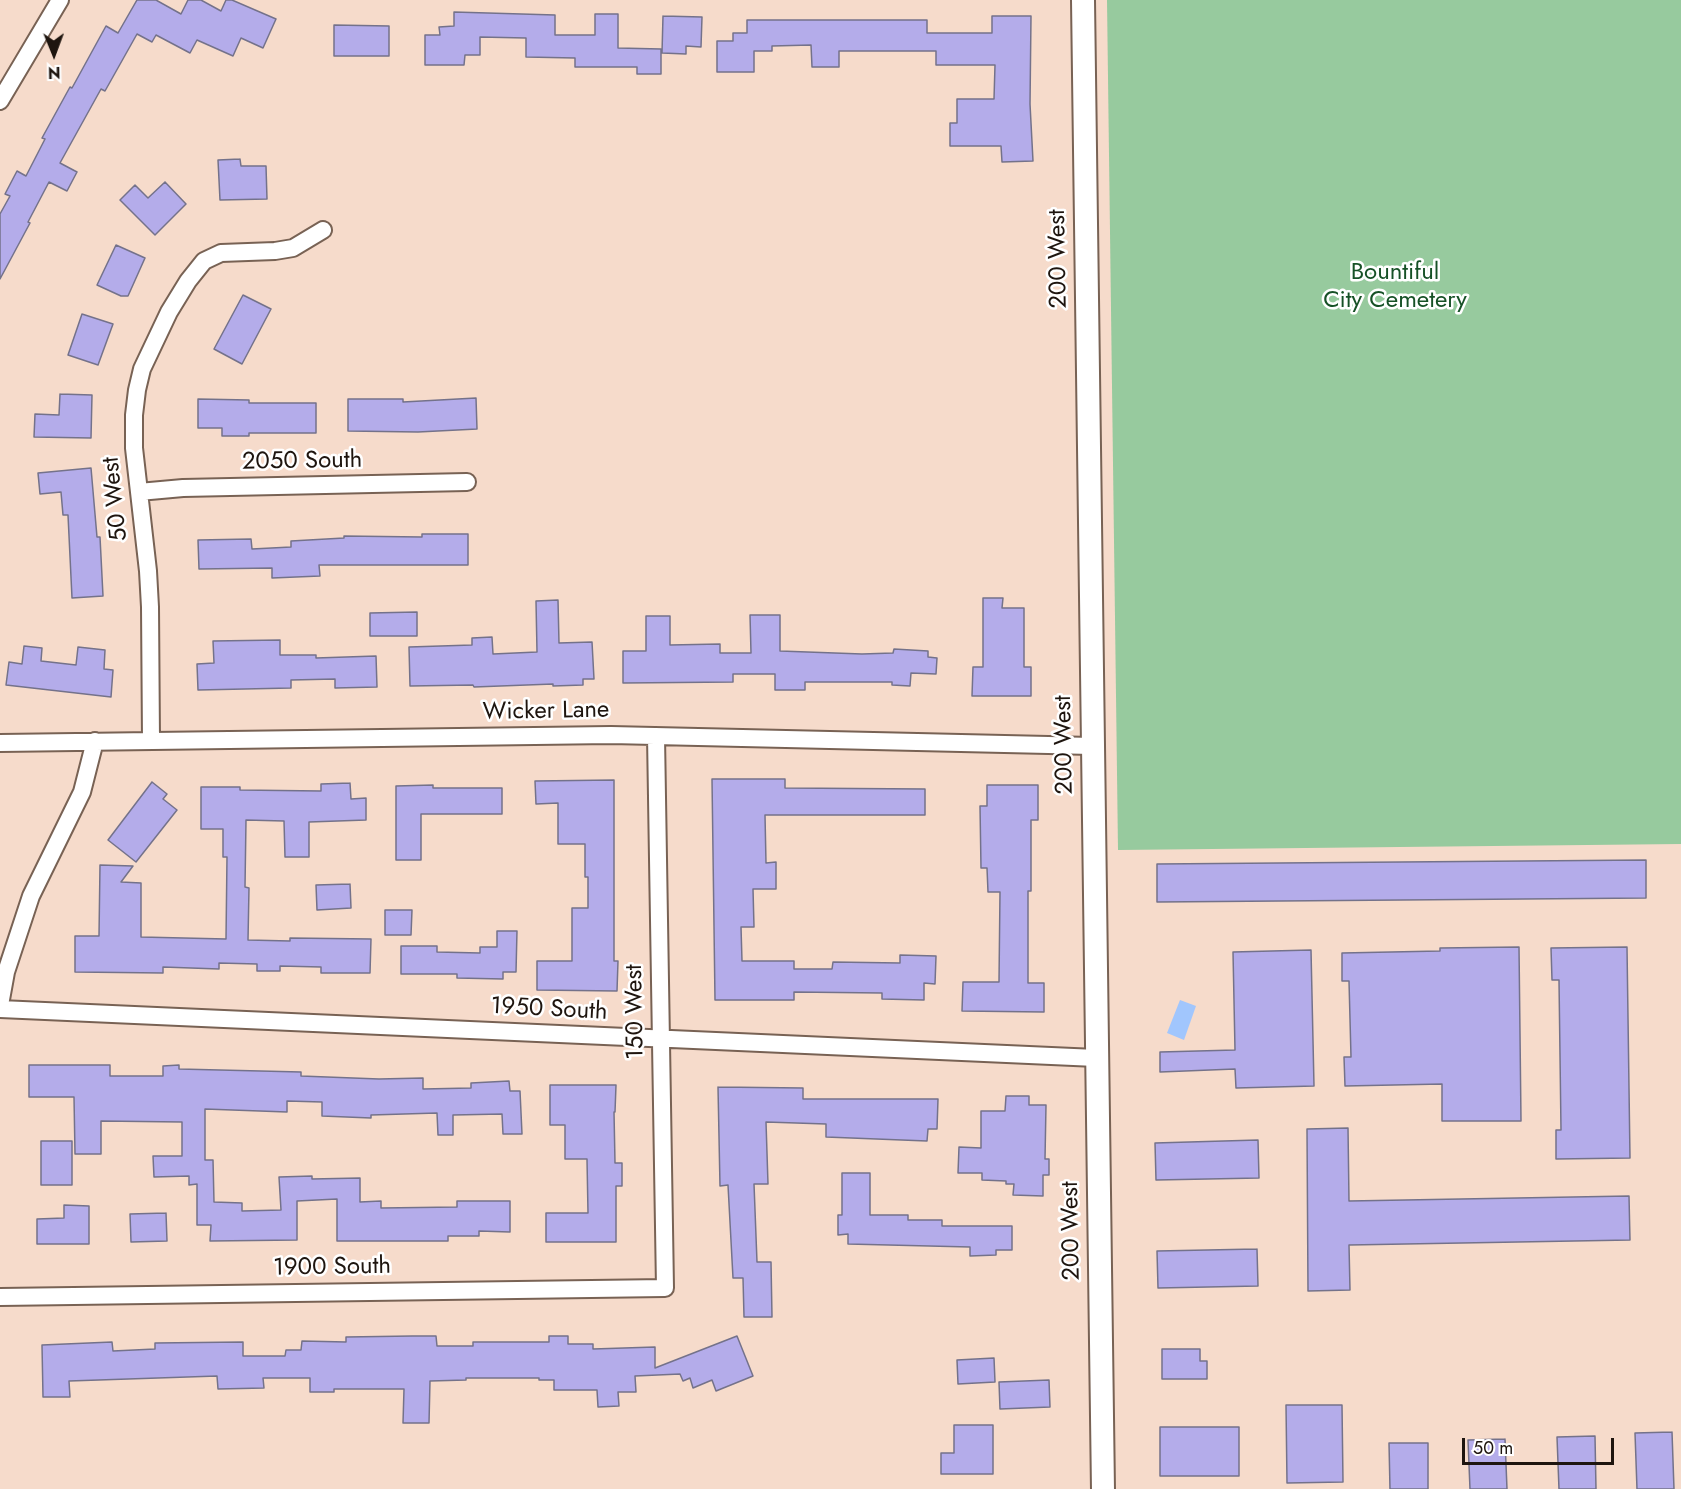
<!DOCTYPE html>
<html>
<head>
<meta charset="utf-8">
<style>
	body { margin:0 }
	#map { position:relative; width:1681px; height:1489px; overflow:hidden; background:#f6dbcb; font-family:Jost,sans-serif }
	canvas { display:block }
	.north { position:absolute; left:24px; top:24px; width:60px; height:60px; -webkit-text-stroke:4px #fff; paint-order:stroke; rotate:179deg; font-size:16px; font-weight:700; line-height:24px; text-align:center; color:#1e150f }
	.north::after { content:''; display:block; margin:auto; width:21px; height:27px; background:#1e150f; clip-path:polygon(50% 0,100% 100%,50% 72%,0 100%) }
	.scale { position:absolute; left:1462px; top:1438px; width:152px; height:27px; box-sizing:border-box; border:3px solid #1e150f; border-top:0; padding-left:8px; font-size:18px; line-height:21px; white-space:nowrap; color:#1e150f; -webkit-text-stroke:4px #fff; paint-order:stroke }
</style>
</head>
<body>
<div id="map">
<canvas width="1681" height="1489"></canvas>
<div class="north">N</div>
<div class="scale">50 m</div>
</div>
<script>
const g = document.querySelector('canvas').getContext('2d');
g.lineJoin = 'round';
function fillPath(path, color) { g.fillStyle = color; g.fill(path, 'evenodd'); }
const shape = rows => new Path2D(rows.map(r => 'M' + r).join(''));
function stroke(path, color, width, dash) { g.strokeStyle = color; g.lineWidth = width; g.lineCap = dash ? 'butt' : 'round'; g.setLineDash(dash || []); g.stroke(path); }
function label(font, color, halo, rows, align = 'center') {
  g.font = font + ' Jost,sans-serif'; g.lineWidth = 5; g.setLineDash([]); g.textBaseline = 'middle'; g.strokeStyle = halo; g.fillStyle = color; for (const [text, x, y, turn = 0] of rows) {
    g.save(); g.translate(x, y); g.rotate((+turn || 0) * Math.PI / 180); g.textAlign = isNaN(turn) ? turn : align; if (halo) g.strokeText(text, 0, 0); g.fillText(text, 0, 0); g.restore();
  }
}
fillPath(shape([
	[1107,0,1681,0,1681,844,1118,850]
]), '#97ca9e');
fillPath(shape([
	[1180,1000,1196,1006,1184,1040,1167,1033]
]), '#a1c6fd');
const building = shape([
	[137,0,156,0,181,14,188,0,201,0,221,11,226,0,232,0,276,19,263,48,241,38,233,56,197,40,190,53,156,35,152,42,137,34,105,91,101,89,60,163,77,172,67,191,49,182,28,222,30,223,0,279,0,214,10,196,5,194,17,171,26,176,45,139,42,138,70,87,72,88,106,26,118,33,137,0],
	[454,12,555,15,555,35,595,35,595,14,618,14,618,48,661,49,661,74,637,74,637,67,575,67,575,58,526,57,526,38,480,37,480,55,465,55,464,65,425,65,425,35,440,35,439,27,454,26,454,12],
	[663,16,702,17,701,47,686,46,686,54,662,53,663,16],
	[992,16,1031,16,1030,104,1033,161,1002,162,1001,146,950,146,950,123,957,123,957,99,994,99,995,65,936,65,936,51,839,51,839,67,812,67,811,45,772,46,772,51,754,51,754,72,717,72,717,41,733,41,733,33,747,33,747,20,927,20,927,33,992,33,992,16],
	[334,25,389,26,389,56,334,56,334,25],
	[240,159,241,166,266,166,267,199,220,200,218,160,240,159],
	[165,182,186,204,155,235,120,200,135,185,148,198,165,182],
	[116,245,145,258,128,296,121,296,97,285,116,245],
	[243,295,271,309,242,364,214,349,243,295],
	[82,314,113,324,98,365,68,355,82,314],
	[60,394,92,395,91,438,34,437,35,414,59,415,60,394],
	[476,398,477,429,418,432,348,431,348,399,403,399,403,402,476,398],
	[198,399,249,400,249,403,316,403,316,433,249,433,249,436,222,436,222,428,198,428,198,399],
	[91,468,97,537,100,537,103,596,72,598,68,515,63,515,61,492,40,494,38,473,91,468],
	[422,534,468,534,468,565,319,565,320,576,272,578,272,568,199,569,198,540,251,539,252,549,291,547,291,541,344,538,344,536,422,537,422,534],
	[983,598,1003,598,1002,608,1024,608,1024,667,1031,667,1031,696,972,696,973,667,983,667,983,598],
	[558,600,559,643,592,642,594,679,583,679,583,685,553,686,553,684,474,687,473,685,410,686,409,647,472,645,472,638,492,637,493,654,537,652,536,601,558,600],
	[417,612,417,636,370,636,370,613,417,612],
	[750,615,780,615,780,651,862,654,893,653,894,649,928,651,928,657,937,658,936,674,911,673,910,686,892,685,892,682,805,682,805,690,775,690,775,674,733,674,733,682,623,683,623,651,646,651,646,616,670,616,670,645,720,644,720,653,751,653,750,615],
	[280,640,280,655,316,655,316,658,376,656,377,687,335,688,335,679,291,680,291,688,198,690,197,664,214,663,213,641,280,640],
	[24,646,42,648,41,661,76,665,78,647,105,650,104,669,113,670,111,697,6,685,9,662,22,664,24,646],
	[712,779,785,779,785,788,925,789,925,815,765,815,766,863,776,862,776,889,753,889,754,927,741,927,742,961,794,961,794,969,832,969,833,962,900,963,900,955,936,956,935,984,924,983,924,1000,882,999,882,993,794,992,794,1000,715,1000,712,779],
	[614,780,614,961,618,961,617,991,537,990,537,961,572,961,572,908,588,908,588,877,585,877,585,844,558,844,558,803,536,804,535,781,614,780],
	[152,782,167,794,163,799,177,810,136,862,108,840,152,782],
	[350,783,351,799,366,798,366,820,309,822,309,857,285,857,284,821,246,820,245,887,249,888,248,940,290,941,290,938,371,939,370,973,321,973,321,967,280,966,280,971,257,971,257,964,219,963,219,969,163,967,163,973,75,972,75,936,99,936,100,865,133,866,121,882,141,883,141,937,226,939,227,857,223,857,223,829,201,829,201,787,240,787,240,790,321,791,321,784,350,783],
	[433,785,433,788,502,788,502,814,421,814,421,860,396,860,396,786,433,785],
	[987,785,1038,785,1038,820,1031,820,1031,891,1028,891,1028,983,1044,983,1044,1012,962,1011,963,982,999,982,1000,892,988,892,987,868,981,868,980,806,987,806,987,785],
	[1646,860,1646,898,1157,902,1157,864,1646,860],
	[350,884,351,908,317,910,316,885,350,884],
	[385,910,412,910,411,935,385,935,385,910],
	[497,931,517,931,516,972,503,972,503,979,457,978,457,974,401,974,401,946,437,946,437,952,480,953,480,947,497,947,497,931],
	[1519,947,1521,1121,1442,1121,1442,1084,1345,1086,1344,1057,1351,1057,1349,981,1342,981,1342,953,1440,951,1440,948,1519,947],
	[1627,947,1630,1158,1556,1159,1556,1130,1561,1130,1559,980,1552,980,1551,948,1627,947],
	[1311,950,1314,1086,1236,1088,1235,1069,1160,1072,1160,1052,1235,1050,1233,952,1311,950],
	[29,1065,110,1065,110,1076,163,1076,163,1066,179,1065,179,1069,301,1072,301,1076,379,1079,423,1078,423,1089,471,1088,471,1083,509,1081,510,1091,520,1091,522,1134,503,1134,502,1114,453,1115,453,1135,438,1135,437,1113,371,1115,371,1118,322,1116,322,1102,287,1101,287,1112,205,1109,205,1160,213,1160,214,1202,242,1203,242,1211,281,1210,279,1177,312,1176,312,1179,360,1178,360,1202,381,1201,381,1208,457,1207,457,1201,510,1201,510,1232,479,1231,479,1236,448,1236,448,1241,337,1241,337,1199,297,1201,297,1240,210,1241,211,1225,197,1225,197,1184,189,1185,189,1176,154,1177,153,1156,182,1156,182,1122,101,1121,101,1154,75,1154,74,1097,29,1097,29,1065],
	[550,1085,616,1085,615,1112,614,1112,615,1163,622,1163,622,1186,616,1186,616,1242,546,1242,546,1213,588,1213,587,1159,565,1159,565,1125,550,1125,550,1085],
	[718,1087,803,1088,803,1099,938,1099,937,1129,928,1129,927,1141,826,1137,826,1124,766,1122,768,1184,754,1184,757,1262,771,1262,772,1317,744,1317,743,1278,733,1278,728,1185,720,1186,718,1087],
	[1006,1096,1029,1096,1029,1105,1046,1105,1045,1159,1049,1159,1049,1175,1043,1175,1043,1196,1013,1195,1014,1184,1006,1184,1006,1181,982,1180,982,1173,958,1173,959,1147,981,1148,981,1111,1005,1111,1006,1096],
	[1348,1128,1349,1201,1629,1196,1630,1240,1349,1245,1350,1290,1308,1291,1307,1129,1348,1128],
	[1258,1140,1259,1178,1156,1180,1155,1143,1258,1140],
	[41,1141,72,1141,72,1185,41,1185,41,1141],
	[842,1173,870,1173,870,1215,908,1215,908,1220,942,1220,942,1226,1012,1226,1012,1250,996,1250,996,1255,970,1256,970,1247,848,1244,848,1234,838,1235,838,1215,842,1215,842,1173],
	[64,1205,89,1206,89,1244,37,1244,37,1219,64,1218,64,1205],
	[166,1213,167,1241,131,1242,130,1214,166,1213],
	[1257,1249,1258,1286,1158,1288,1157,1251,1257,1249],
	[412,1336,436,1336,437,1346,473,1346,473,1342,549,1342,549,1336,568,1336,568,1344,593,1344,593,1349,655,1347,655,1368,737,1336,753,1376,716,1391,712,1380,693,1388,690,1378,683,1381,680,1374,635,1376,636,1392,618,1392,619,1406,598,1407,597,1390,554,1390,554,1380,539,1380,539,1378,466,1378,466,1380,430,1381,429,1423,403,1423,404,1389,334,1389,334,1392,310,1392,310,1378,263,1378,264,1388,218,1389,217,1376,69,1381,70,1397,43,1397,42,1345,112,1342,113,1351,155,1349,155,1343,243,1342,243,1356,285,1356,286,1350,301,1350,302,1341,346,1342,346,1337,412,1336],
	[1162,1349,1200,1349,1200,1361,1207,1361,1207,1379,1162,1379,1162,1349],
	[994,1358,995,1382,958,1384,957,1360,994,1358],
	[1049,1380,1050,1407,1000,1409,999,1382,1049,1380],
	[1286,1405,1342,1405,1343,1482,1287,1483,1286,1405],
	[954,1425,993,1425,993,1474,941,1474,941,1453,954,1453,954,1425],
	[1160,1427,1239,1427,1239,1476,1160,1476,1160,1427],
	[1672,1432,1674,1489,1637,1489,1635,1433,1672,1432],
	[1595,1436,1596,1489,1559,1489,1557,1437,1595,1436],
	[1505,1439,1507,1489,1470,1489,1468,1440,1505,1439],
	[1389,1443,1428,1443,1428,1489,1390,1489,1389,1443]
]);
fillPath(building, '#b4acea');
stroke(building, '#74728a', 1.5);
const street = shape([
	[0,101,60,0],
	[139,492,183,488,467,482],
	[151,740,150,607,148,571,134,448,134,415,137,390,142,369,169,312,188,281,204,261,221,253,275,251,293,248,323,230],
	[0,743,611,735,1092,746],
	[0,1005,6,972,31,896,82,792,95,741],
	[0,1009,1096,1058],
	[0,1297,665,1288,656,736]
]);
const secondary = shape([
	[1083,0,1103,1489]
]);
stroke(street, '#786254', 20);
stroke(secondary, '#786254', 26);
stroke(street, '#fff', 16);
stroke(secondary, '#fff', 22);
label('24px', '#1e150f', '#fff', [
	["200 West",1059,259,-91],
	["2050 South",302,462,-1],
	["50 West",116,499,-96],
	["Wicker Lane",546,712,-1],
	["200 West",1065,745,-91],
	["1950 South",549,1010,3],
	["150 West",636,1012,-91],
	["200 West",1072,1231,-91],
	["1900 South",332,1268,-1]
]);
label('24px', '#165126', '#fff', [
	["Bountiful",1395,273],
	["City Cemetery",1395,301]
]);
</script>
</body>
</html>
